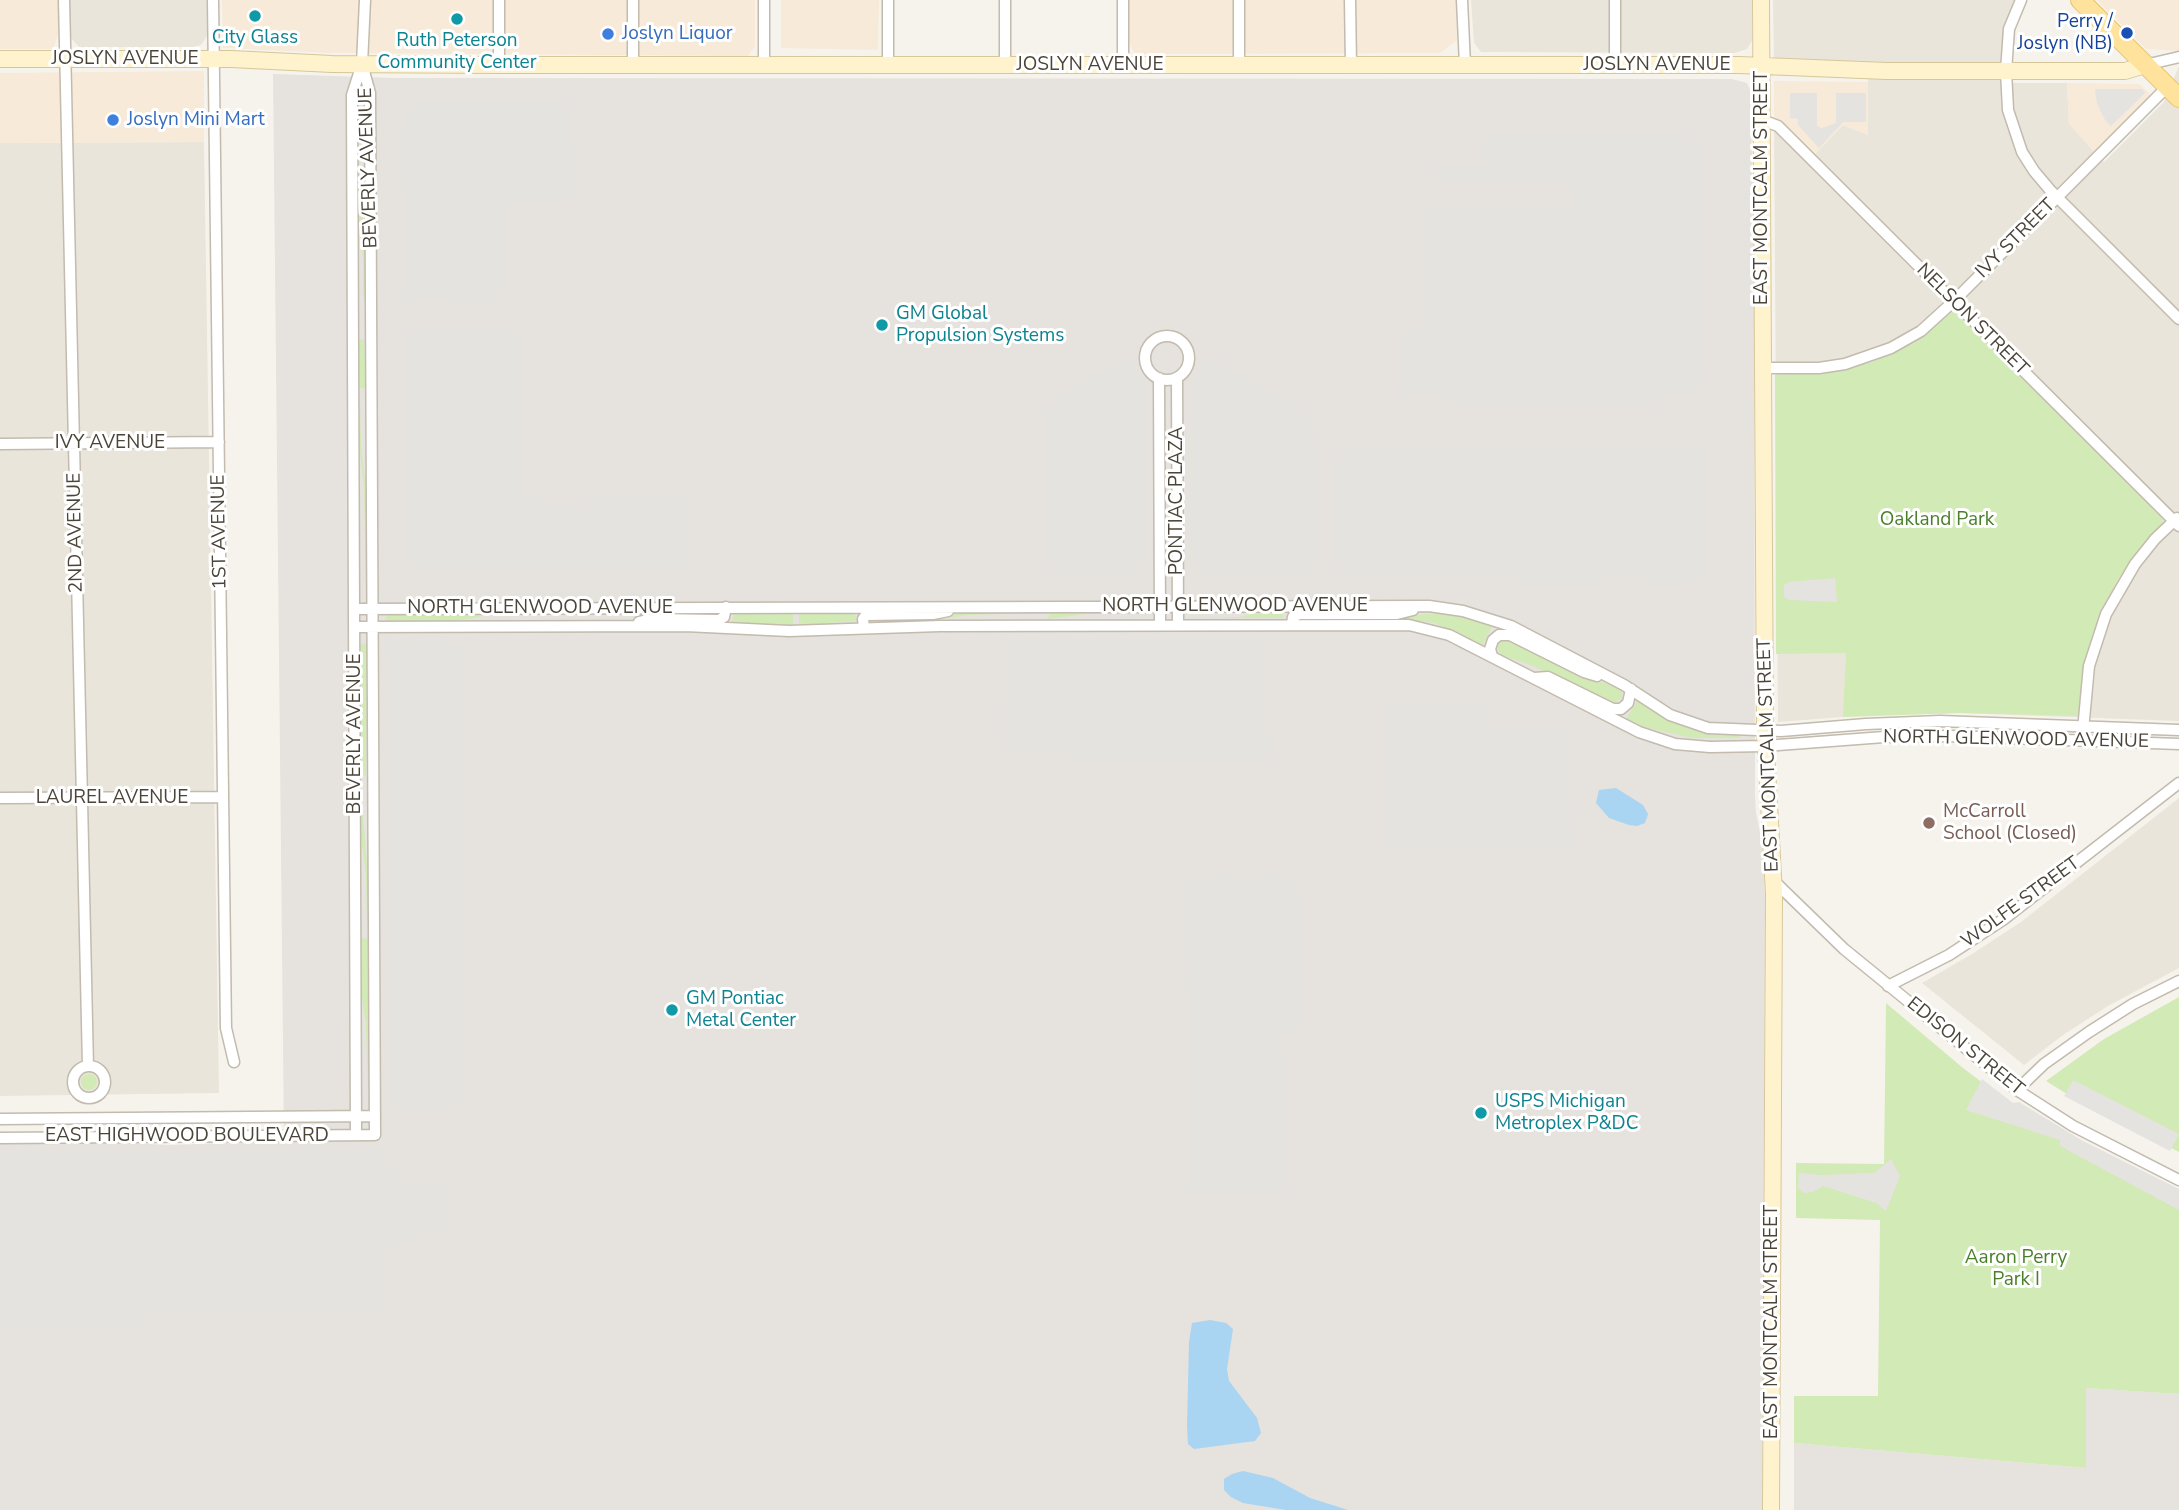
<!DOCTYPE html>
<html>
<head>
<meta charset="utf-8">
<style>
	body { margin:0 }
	canvas { display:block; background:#f6f3ec }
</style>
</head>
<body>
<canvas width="2179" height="1510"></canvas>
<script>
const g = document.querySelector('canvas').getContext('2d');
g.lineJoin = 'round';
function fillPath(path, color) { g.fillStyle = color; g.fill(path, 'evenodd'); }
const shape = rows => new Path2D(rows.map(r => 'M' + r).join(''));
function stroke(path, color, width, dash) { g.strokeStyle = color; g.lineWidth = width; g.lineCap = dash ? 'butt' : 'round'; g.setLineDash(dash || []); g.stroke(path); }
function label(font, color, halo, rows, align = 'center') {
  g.font = font + ' "Nunito Sans",sans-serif'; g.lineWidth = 6; g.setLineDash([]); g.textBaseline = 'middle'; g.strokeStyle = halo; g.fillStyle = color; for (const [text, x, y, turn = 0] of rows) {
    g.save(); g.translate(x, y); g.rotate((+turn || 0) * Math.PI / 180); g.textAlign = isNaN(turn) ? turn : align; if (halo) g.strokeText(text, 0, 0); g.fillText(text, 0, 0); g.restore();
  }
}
fillPath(shape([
	[69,0,207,0,207,36,201,45,193,47,79,47,70,37],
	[1471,0,1752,0,1752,41,1747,49,1735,53,1481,52,1474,43],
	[1773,0,2016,0,2004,28,2001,83,2067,83,2069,124,2104,162,2164,102,2179,66,2179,721,1960,713,1869,715,1778,722,1774,117,1814,155,1843,125,1868,135,1868,82,1867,61,1774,60],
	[204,142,219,1093,0,1096,0,143],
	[2179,798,2179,968,2108,1006,2063,1035,2024,1065,1922,983,1972,954,2021,922]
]), '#eae5da');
fillPath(shape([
	[0,0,58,0,58,35,53,49,0,49],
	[222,0,755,0,755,46,748,56,330,53,223,48],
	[781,0,879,0,878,50,781,48],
	[1129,0,1456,0,1457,40,1440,53,1135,54,1129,42],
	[2097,0,2179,0,2179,51,2146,49],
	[204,71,204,142,0,143,0,73],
	[1774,81,1868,82,1868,135,1843,125,1814,155,1774,117],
	[2067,83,2139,84,2152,96,2095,153,2069,124]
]), '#f7ead8');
fillPath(shape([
	[273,74,394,78,1732,79,1747,83,1750,90,1754,222,1755,796,1756,813,1762,841,1765,896,1762,1510,0,1510,0,1144,124,1143,169,1145,284,1141],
	[2086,1388,2179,1394,2179,1510,1794,1510,1794,1443,2085,1468]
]), '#e6e2dd');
fillPath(shape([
	[358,95,360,190,365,234,365,297,363,297,363,258,358,224],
	[1951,312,1958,312,2163,517,2162,524,2133,558,2118,579,2101,615,2084,665,2078,716,1960,713,1843,717,1846,653,1776,654,1775,375,1831,372,1873,362,1914,341],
	[364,339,366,387,364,389,359,387,359,340],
	[360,403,361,446,366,487,366,591,364,487,359,443],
	[1261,611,1283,611,1283,618,1196,618,1240,617],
	[793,612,793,625,732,622,734,613],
	[799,612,852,612,856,616,856,621,799,625],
	[969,612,1034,613,968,615,935,620,870,620,936,617],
	[1050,612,1140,612,1141,613,1085,614,1048,619],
	[1442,613,1476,620,1492,626,1483,645,1434,623,1397,618,1401,616],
	[389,614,544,614,545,615,484,616,454,621,388,621,385,618],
	[1503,640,1511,640,1589,678,1619,688,1622,692,1622,698,1615,703,1604,702,1533,666,1501,655,1498,650,1498,645],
	[363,643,367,646,366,776,360,774,360,646],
	[1637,701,1658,714,1687,728,1711,734,1740,735,1740,738,1692,738,1640,726,1626,719],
	[361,790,368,878,367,923,366,875,361,838],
	[361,938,368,939,368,1092,366,1024,361,992],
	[2179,997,2179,1152,2080,1102,2046,1081,2104,1039],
	[1886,1003,1963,1068,2012,1105,2179,1196,2179,1394,2086,1388,2086,1468,1794,1443,1794,1396,1878,1396,1880,1220,1796,1218,1796,1163,1884,1164],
	'81 1082a8 8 0 1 1 16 0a8 8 0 1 1-16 0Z'
]), '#d2eab5');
fillPath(shape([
	[2095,89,2142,89,2145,93,2111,126,2105,120,2097,103],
	[1790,93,1817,93,1817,126,1822,128,1836,123,1836,93,1866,93,1866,122,1843,122,1819,148,1798,125,1798,119,1790,118],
	[416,102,569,102,569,140,575,141,575,193,568,193,567,200,505,201,505,283,500,292,489,293,489,301,404,300,402,125,406,114,416,110],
	[1686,132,1687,140,1697,143,1702,151,1700,393,1693,395,1661,396,1661,404,1454,404,1454,396,1401,396,1401,330,1424,329,1424,207,1575,207,1574,182,1434,182,1434,166,1483,166,1484,133],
	[403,330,520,331,520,498,542,498,542,507,589,507,589,498,681,498,683,505,689,506,689,565,682,566,681,572,420,572,419,566,408,563,404,556],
	[1124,358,1133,362,1136,377,1143,377,1143,565,1136,565,1134,572,1128,576,1061,576,1056,575,1052,566,1045,565,1044,410,1053,408,1056,397],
	[1208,358,1213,358,1302,411,1307,416,1310,425,1316,425,1317,565,1310,565,1303,575,1209,576,1202,572,1200,566,1193,565,1193,377,1200,376,1202,363],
	[1697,445,1698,449,1706,449,1706,572,1698,572,1698,576,1693,576,1693,584,1641,584,1641,576,1602,576,1601,584,1516,584,1515,576,1352,576,1344,572,1342,565,1334,565,1334,458,1350,446],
	[1835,578,1837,602,1789,600,1784,597,1784,585,1789,582],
	[1190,638,1262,642,1263,735,1273,736,1273,761,1083,763,1070,755,1004,752,1005,639],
	[449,642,461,650,461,1097,451,1107,389,1107,388,643],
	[1487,704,1488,730,1563,729,1563,737,1570,737,1571,849,1386,850,1385,705],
	[1255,875,1283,875,1283,883,1292,883,1301,891,1301,1031,1277,1032,1277,1058,1285,1058,1286,1193,1188,1194,1186,877,1203,877,1203,883,1210,883,1210,876,1235,876,1235,885,1254,883],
	[1982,1079,2013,1103,2019,1102,2083,1141,2179,1189,2179,1210,2060,1146,2060,1140,1966,1110],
	[2073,1080,2179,1134,2170,1151,2064,1096],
	[380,1150,380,1166,400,1165,402,1184,445,1185,446,1224,385,1252,384,1309,146,1312,145,1328,0,1328,0,1152],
	[1891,1159,1900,1176,1886,1211,1876,1203,1823,1186,1813,1192,1804,1193,1798,1188,1799,1173,1821,1175,1874,1173]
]), '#e5e3e0');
fillPath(shape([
	[1616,788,1643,805,1648,814,1645,823,1637,826,1629,825,1609,818,1596,803,1599,790],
	[1210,1320,1226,1323,1233,1329,1227,1369,1229,1381,1257,1418,1261,1433,1255,1441,1194,1449,1188,1444,1187,1426,1189,1342,1192,1323],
	[1243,1471,1273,1478,1310,1498,1348,1510,1286,1510,1243,1503,1231,1497,1224,1490,1224,1479,1232,1474]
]), '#a9d4f2');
const minor = shape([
	[64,0,88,1066],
	[213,0,226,1028,234,1062],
	[499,0,499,65],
	[1123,0,1123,65],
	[1239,0,1239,65],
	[1350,0,1351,65],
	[1462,0,1465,65],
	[1615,0,1615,65],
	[2021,0,2009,29,2006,71,2008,110,2022,152,2034,171,2050,190,2179,319],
	[2145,65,2179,57],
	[633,66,633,0],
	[764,66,764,0],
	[888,66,888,0],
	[1005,66,1005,0],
	[1762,120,1778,126,2179,526],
	'1145 358a22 22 0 1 1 44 0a22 22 0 1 1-44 0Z',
	[1763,368,1819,368,1845,364,1891,348,1921,331,1954,301,2167,87],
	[1159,378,1160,625],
	[1177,378,1178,625],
	[0,444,219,442],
	[354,609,1429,606,1463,611,1511,626,1624,685,1670,715,1708,728,1781,731,1866,724,1940,721,2179,730],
	[639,622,651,619,719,620,724,617,726,607],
	[1292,624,1293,617,1299,614,1397,614,1413,610],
	[354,627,685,626,789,631,940,626,1409,625,1449,635,1639,732,1675,744,1710,747,1765,746,1884,737,1951,736,2179,744],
	[864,628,863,619,866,615,933,614,948,611],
	[1492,656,1490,649,1493,640,1499,635,1510,635,1584,672,1597,676],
	[1534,678,1548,677,1613,709,1621,709,1628,703,1631,689],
	[2083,730,2089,666,2106,614,2135,564,2155,539,2177,518],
	[0,798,223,797],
	[1774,881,1844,949,2017,1090,2073,1126,2179,1180],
	[1888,986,1949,955,2004,919,2179,783],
	'73 1082a16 16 0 1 1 32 0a16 16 0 1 1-32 0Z',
	[2017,1090,2044,1064,2089,1032,2133,1004,2179,981],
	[0,1119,375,1116],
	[356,1135,352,95,362,64,365,0],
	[0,1138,375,1135,370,93,362,64]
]);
const secondary = shape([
	[1761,0,1765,731,1774,894,1771,1510],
	[0,59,231,59,332,64,499,65,1739,65,1887,71,2125,71,2145,65]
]);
const primary = shape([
	[2080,0,2179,98]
]);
stroke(minor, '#c2bbae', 13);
stroke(secondary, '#d6c79b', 18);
stroke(primary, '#e6c16a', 20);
stroke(minor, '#fff', 10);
stroke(secondary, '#fff3cd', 16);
stroke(primary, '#ffe39c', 18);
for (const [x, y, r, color] of [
	[255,16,7,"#0f9aa8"],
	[457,19,7,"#0f9aa8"],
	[2127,33,7,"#1a4fb4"],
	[608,34,7,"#3f7fe0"],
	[113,120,7,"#3f7fe0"],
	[882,325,7,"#0f9aa8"],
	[1929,823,7,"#8d6e63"],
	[672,1010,7,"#0f9aa8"],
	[1481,1113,7,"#0f9aa8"]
]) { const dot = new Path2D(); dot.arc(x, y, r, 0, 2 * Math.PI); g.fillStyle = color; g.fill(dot); stroke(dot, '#fff', 2.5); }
label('19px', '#164399', '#fff', [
	["Perry /",2113,22],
	["Joslyn (NB)",2113,44]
], 'right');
label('19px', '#366cbe', '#fff', [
	["Joslyn Liquor",622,34],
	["Joslyn Mini Mart",127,120]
], 'left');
label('19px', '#0d838f', '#fff', [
	["City Glass",255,38,"center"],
	["Ruth Peterson",457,41,"center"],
	["Community Center",457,63,"center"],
	["GM Global",896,314],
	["Propulsion Systems",896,336],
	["GM Pontiac",686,999],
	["Metal Center",686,1021],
	["USPS Michigan",1495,1102],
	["Metroplex P&DC",1495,1124]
], 'left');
label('19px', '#4b4439', '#fff', [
	["JOSLYN AVENUE",125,59],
	["JOSLYN AVENUE",1090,65],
	["JOSLYN AVENUE",1657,65],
	["BEVERLY AVENUE",369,168,-92],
	["EAST MONTCALM STREET",1762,188,-90],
	["IVY STREET",2016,239,-45],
	["NELSON STREET",1972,320,45],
	["IVY AVENUE",110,443],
	["PONTIAC PLAZA",1177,501,-90],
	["1ST AVENUE",220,532,-91],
	["2ND AVENUE",76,533,-91],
	["NORTH GLENWOOD AVENUE",1235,606],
	["NORTH GLENWOOD AVENUE",540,608],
	["BEVERLY AVENUE",355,734,-90],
	["NORTH GLENWOOD AVENUE",2016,740,1],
	["EAST MONTCALM STREET",1769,755,-92],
	["LAUREL AVENUE",112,798],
	["WOLFE STREET",2021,903,-36],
	["EDISON STREET",1965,1047,39],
	["EAST HIGHWOOD BOULEVARD",187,1136],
	["EAST MONTCALM STREET",1772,1322,-90]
]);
label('19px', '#4a7f2a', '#fff', [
	["Oakland Park",1937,520],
	["Aaron Perry",2016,1258],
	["Park I",2016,1280]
]);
label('19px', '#785e54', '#fff', [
	["McCarroll",1943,812],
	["School (Closed)",1943,834]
], 'left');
</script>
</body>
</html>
